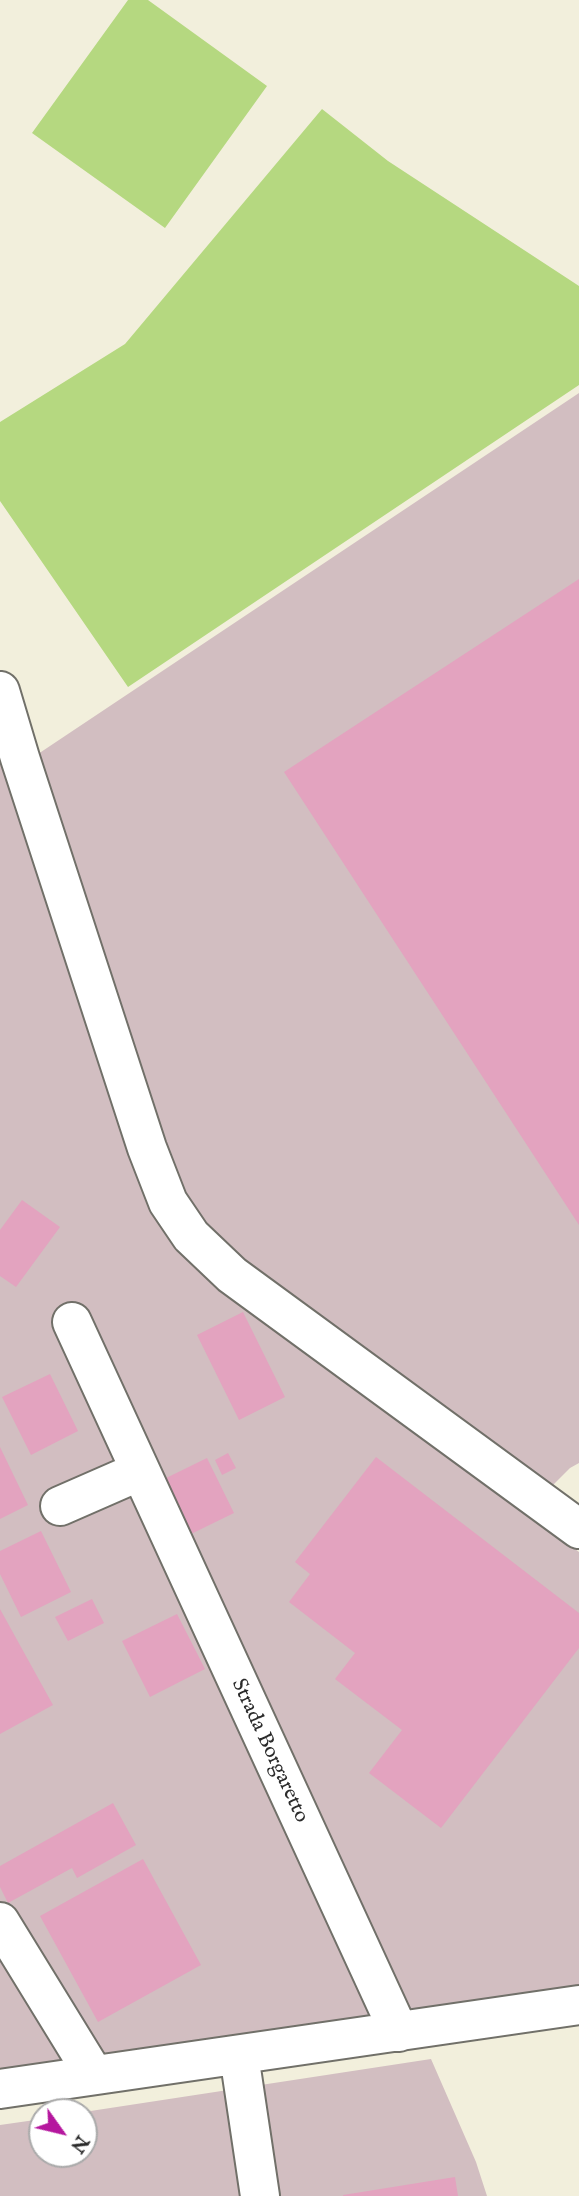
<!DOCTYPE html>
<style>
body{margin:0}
#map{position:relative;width:579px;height:2196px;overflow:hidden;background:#f2efdc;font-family:"IM FELL English",serif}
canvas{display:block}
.north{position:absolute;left:28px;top:2098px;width:70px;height:70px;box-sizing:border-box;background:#fff;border:2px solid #aaa;border-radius:50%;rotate:124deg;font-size:19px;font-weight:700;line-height:28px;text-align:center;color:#2b2b2b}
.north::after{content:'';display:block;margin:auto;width:24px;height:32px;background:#b5179e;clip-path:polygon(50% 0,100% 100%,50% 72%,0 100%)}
</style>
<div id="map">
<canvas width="579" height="2196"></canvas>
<div class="north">N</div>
</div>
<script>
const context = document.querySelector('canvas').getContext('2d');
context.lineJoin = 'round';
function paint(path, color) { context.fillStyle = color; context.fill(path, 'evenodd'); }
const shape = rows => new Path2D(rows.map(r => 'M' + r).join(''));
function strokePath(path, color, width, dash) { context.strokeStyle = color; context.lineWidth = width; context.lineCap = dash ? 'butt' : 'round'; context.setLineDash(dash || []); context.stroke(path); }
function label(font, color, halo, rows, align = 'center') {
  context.font = font + ' "IM FELL English",serif'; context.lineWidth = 5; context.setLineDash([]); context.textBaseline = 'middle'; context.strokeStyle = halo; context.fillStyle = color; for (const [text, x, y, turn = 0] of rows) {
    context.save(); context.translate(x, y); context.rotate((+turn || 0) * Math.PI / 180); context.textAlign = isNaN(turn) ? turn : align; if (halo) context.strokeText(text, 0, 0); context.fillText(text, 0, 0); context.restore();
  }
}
const industrial = shape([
 [579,393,579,1463,570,1468,546,1492,243,1266,202,1224,178,1189,35,756],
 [0,755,214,1281,579,1552,579,1989,0,2072],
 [431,2059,476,2162,487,2196,0,2196,0,2125,42,2119,42,2154,84,2154,84,2112]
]);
const green = shape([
 [128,0,148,0,267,86,165,228,32,133],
 [322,109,388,161,579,286,579,385,128,687,0,501,0,422,125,344]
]);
const building = shape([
 [579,579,579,1225,284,772],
 [22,1200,60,1227,16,1287,0,1276,0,1230],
 [243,1312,285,1397,239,1420,197,1335],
 [50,1374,78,1431,31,1455,2,1397],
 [0,1447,28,1505,0,1519],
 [228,1453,236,1468,222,1475,215,1460],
 [376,1457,579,1613,579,1648,441,1828,369,1773,402,1730,335,1679,355,1653,289,1602,310,1574,295,1562],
 [207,1458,234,1513,189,1535,162,1480],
 [41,1531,71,1592,21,1617,0,1574,0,1551],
 [92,1599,104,1623,68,1641,55,1617],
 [0,1609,53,1705,0,1734],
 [177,1614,205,1669,150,1697,122,1641],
 [113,1803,136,1845,77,1878,72,1868,8,1903,0,1887,0,1866],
 [143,1859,201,1965,98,2022,40,1916],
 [455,2177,458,2196,343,2196,343,2195]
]);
const minor = shape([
 [0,691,20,758,147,1148,168,1202,191,1236,232,1275,579,1529],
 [72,1322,399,2032],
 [60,1506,140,1471],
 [0,1922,94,2075],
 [239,2055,260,2196],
 [0,2089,579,2005]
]);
const streetNames = [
 ["Strada Borgaretto",269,1751,65]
];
paint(industrial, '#d2bec1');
paint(green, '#b5d880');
paint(building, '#e3a3bf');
strokePath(minor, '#717069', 42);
strokePath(minor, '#fff', 38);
label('21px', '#2b2b2b', '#fff', streetNames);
</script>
